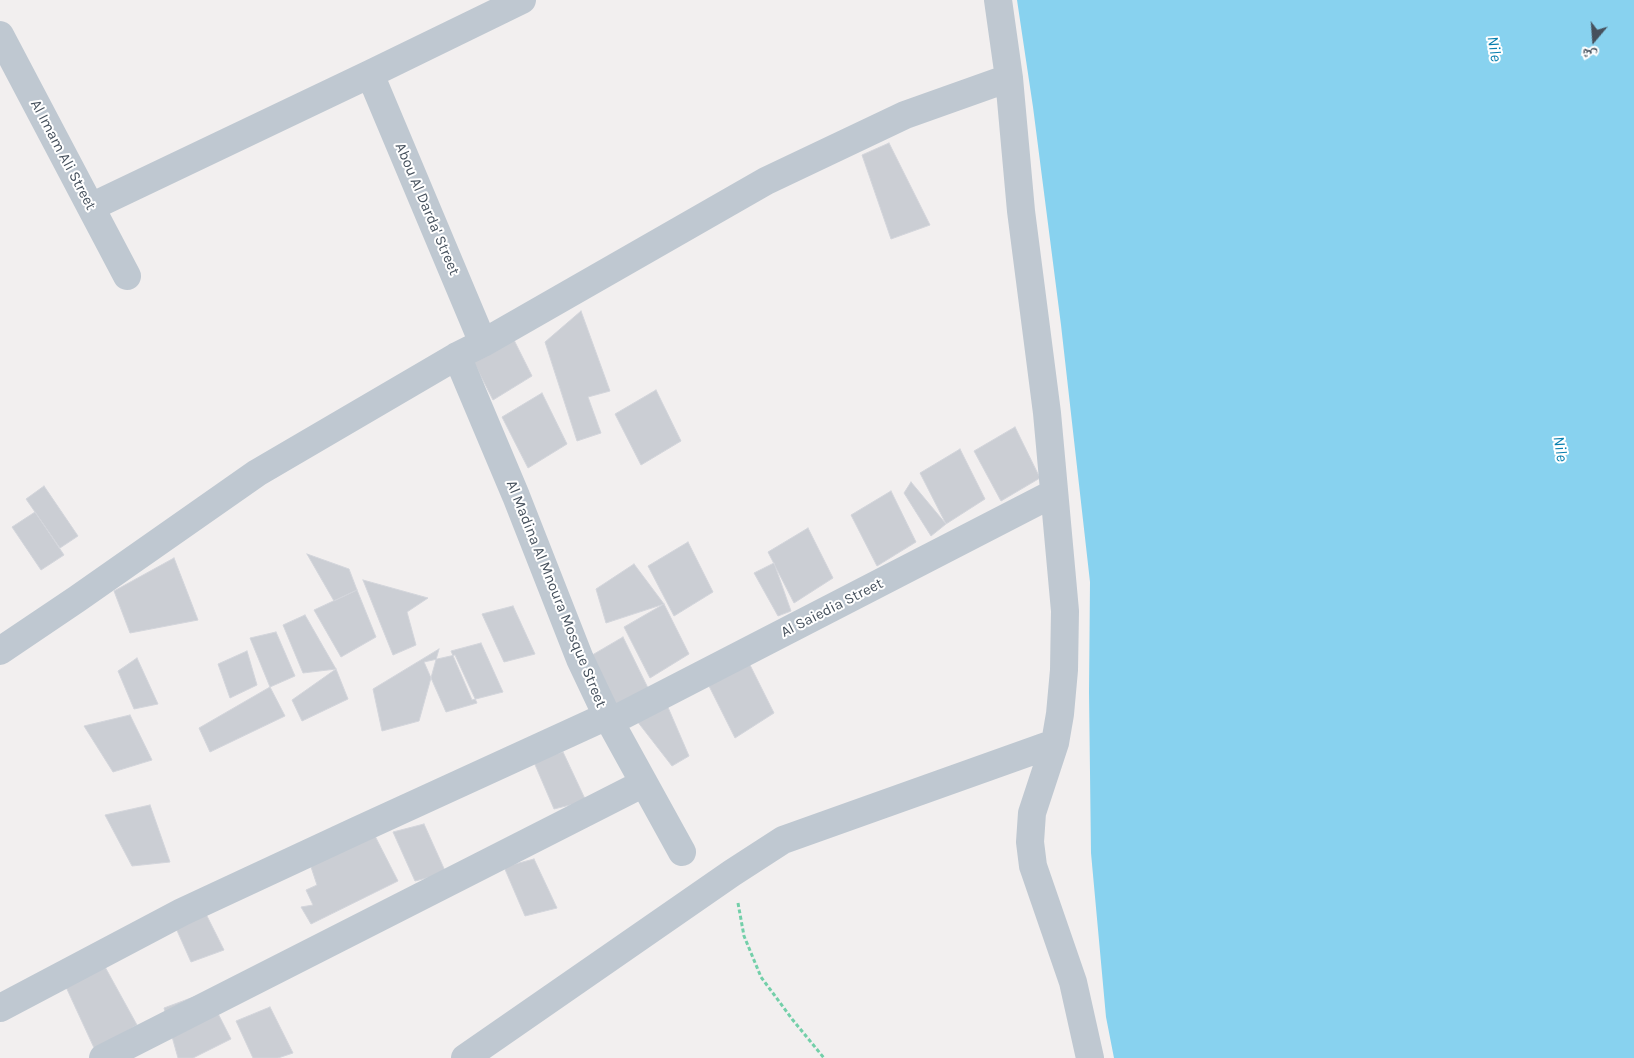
<!DOCTYPE html>
<meta charset="utf-8">
<style>
body{margin:0}
#map{position:relative;width:1634px;height:1058px;overflow:hidden;background:#f2efef;font-family:Karla,"Noto Naskh Arabic",sans-serif}
canvas{display:block}
.north{position:absolute;left:1569px;top:15px;width:50px;height:50px;-webkit-text-stroke:4px #fff;paint-order:stroke;rotate:198deg;font-size:14px;font-weight:700;line-height:20px;text-align:center;color:#46515d}
.north::after{content:'';display:block;margin:auto;width:18px;height:22px;background:#46515d;clip-path:polygon(50% 0,100% 100%,50% 72%,0 100%)}
</style>
<div id="map">
<canvas width="1634" height="1058"></canvas>
<div class="north">ش</div>
</div>
<script>
const context = document.querySelector('canvas').getContext('2d');
context.lineJoin = 'round';
function paint(path, color) { context.fillStyle = color; context.fill(path, 'evenodd'); }
const shape = rows => new Path2D(rows.map(r => 'M' + r).join(''));
function strokePath(path, color, width, dash) { context.strokeStyle = color; context.lineWidth = width; context.lineCap = dash ? 'butt' : 'round'; context.setLineDash(dash || []); context.stroke(path); }
function label(font, color, halo, rows, align = 'center') {
  context.font = font + ' Karla,sans-serif'; context.lineWidth = 4; context.setLineDash([]); context.textBaseline = 'middle'; context.strokeStyle = halo; context.fillStyle = color; for (const [text, x, y, turn = 0] of rows) {
    context.save(); context.translate(x, y); context.rotate((+turn || 0) * Math.PI / 180); context.textAlign = isNaN(turn) ? turn : align; if (halo) context.strokeText(text, 0, 0); context.fillText(text, 0, 0); context.restore();
  }
}
const water = shape([
 [1017,0,1634,0,1634,1058,1114,1058,1106,1017,1091,853,1089,692,1090,582,1061,325,1033,107]
]);
const building = shape([
 [889,143,930,225,891,239,862,155,889,143],
 [581,311,610,391,588,397,601,433,577,441,545,342,581,311],
 [507,326,532,376,493,400,467,349,507,326],
 [656,390,681,441,641,465,615,414,656,390],
 [542,393,567,444,528,468,502,417,542,393],
 [1015,427,1040,478,1001,501,974,451,1015,427],
 [960,449,985,499,946,524,920,473,960,449],
 [911,482,946,524,931,536,904,493,911,482],
 [44,486,78,536,60,548,26,499,44,486],
 [891,491,916,542,877,566,851,515,891,491],
 [35,512,64,555,41,570,12,527,35,512],
 [808,528,833,578,794,603,768,552,808,528],
 [688,542,713,592,674,616,648,566,688,542],
 [307,554,349,569,357,590,334,601,307,554],
 [174,558,198,620,130,633,114,591,174,558],
 [774,563,791,611,778,616,754,573,774,563],
 [634,564,664,604,606,623,596,589,634,564],
 [363,580,428,598,407,612,416,645,393,655,363,580],
 [357,590,376,637,341,657,314,610,357,590],
 [664,604,689,654,650,678,624,627,664,604],
 [513,606,535,654,504,662,482,614,513,606],
 [305,615,336,669,303,673,283,625,305,615],
 [276,632,295,676,270,687,250,638,276,632],
 [623,637,648,688,608,712,582,661,623,637],
 [481,643,503,692,472,700,451,651,481,643],
 [439,649,419,721,382,731,373,689,439,649],
 [247,651,257,685,230,698,218,664,247,651],
 [455,655,477,703,446,712,424,662,455,655],
 [137,658,158,704,134,709,118,671,137,658],
 [749,663,774,713,735,738,709,686,749,663],
 [336,669,348,699,302,721,292,700,336,669],
 [270,687,285,716,210,752,199,728,270,687],
 [667,705,689,756,672,766,630,712,667,705],
 [130,715,152,760,113,772,84,726,130,715],
 [563,752,586,801,554,809,533,760,563,752],
 [150,805,170,862,132,866,105,815,150,805],
 [424,824,446,873,415,881,393,832,424,824],
 [375,836,398,881,311,924,301,907,313,905,306,890,317,885,309,861,375,836],
 [534,859,557,908,525,916,504,867,534,859],
 [205,912,224,950,191,962,175,926,205,912],
 [104,965,137,1025,95,1050,66,987,104,965],
 [207,992,231,1039,193,1058,178,1058,164,1008,207,992],
 [270,1007,293,1053,278,1058,253,1058,236,1021,270,1007]
]);
const path = shape([
 [738,903,744,936,761,977,792,1019,824,1058]
]);
const street = shape([
 [998,0,1009,78,1021,211,1047,413,1065,611,1064,670,1060,714,1055,743,1032,813,1030,842,1033,866,1073,982,1090,1058],
 [0,35,127,276],
 [370,74,483,343],
 [91,207,370,74,522,0],
 [457,356,516,496,580,659,607,716,682,852],
 [0,651,77,599,257,473,457,356,483,343,766,181,905,115,1009,78],
 [610,722,1054,493],
 [0,1008,182,912,356,831,607,716],
 [103,1058,644,783],
 [465,1058,732,873,783,840,1055,743]
]);
const streetNames = [
 ["Al Imam Ali Street",63,155,62],
 ["Abou Al Darda' Street",427,209,67],
 ["Al Madina Al Mnoura Mosque Street",556,594,68],
 ["Al Saiedia Street",832,608,-27]
];
const waterNames = [
 ["Nile",1494,49,81],
 ["Nile",1560,449,81]
];
paint(water, '#88d2ef');
paint(building, '#cbced4');
strokePath(building, '#d3d5db', 1);
strokePath(path, '#73cfa9', 3, [4, 2.5]);
strokePath(street, '#bfc8d1', 28);
label('15px', '#46515d', '#fff', streetNames);
label('italic 16px', '#087fae', '#fff', waterNames);
</script>
